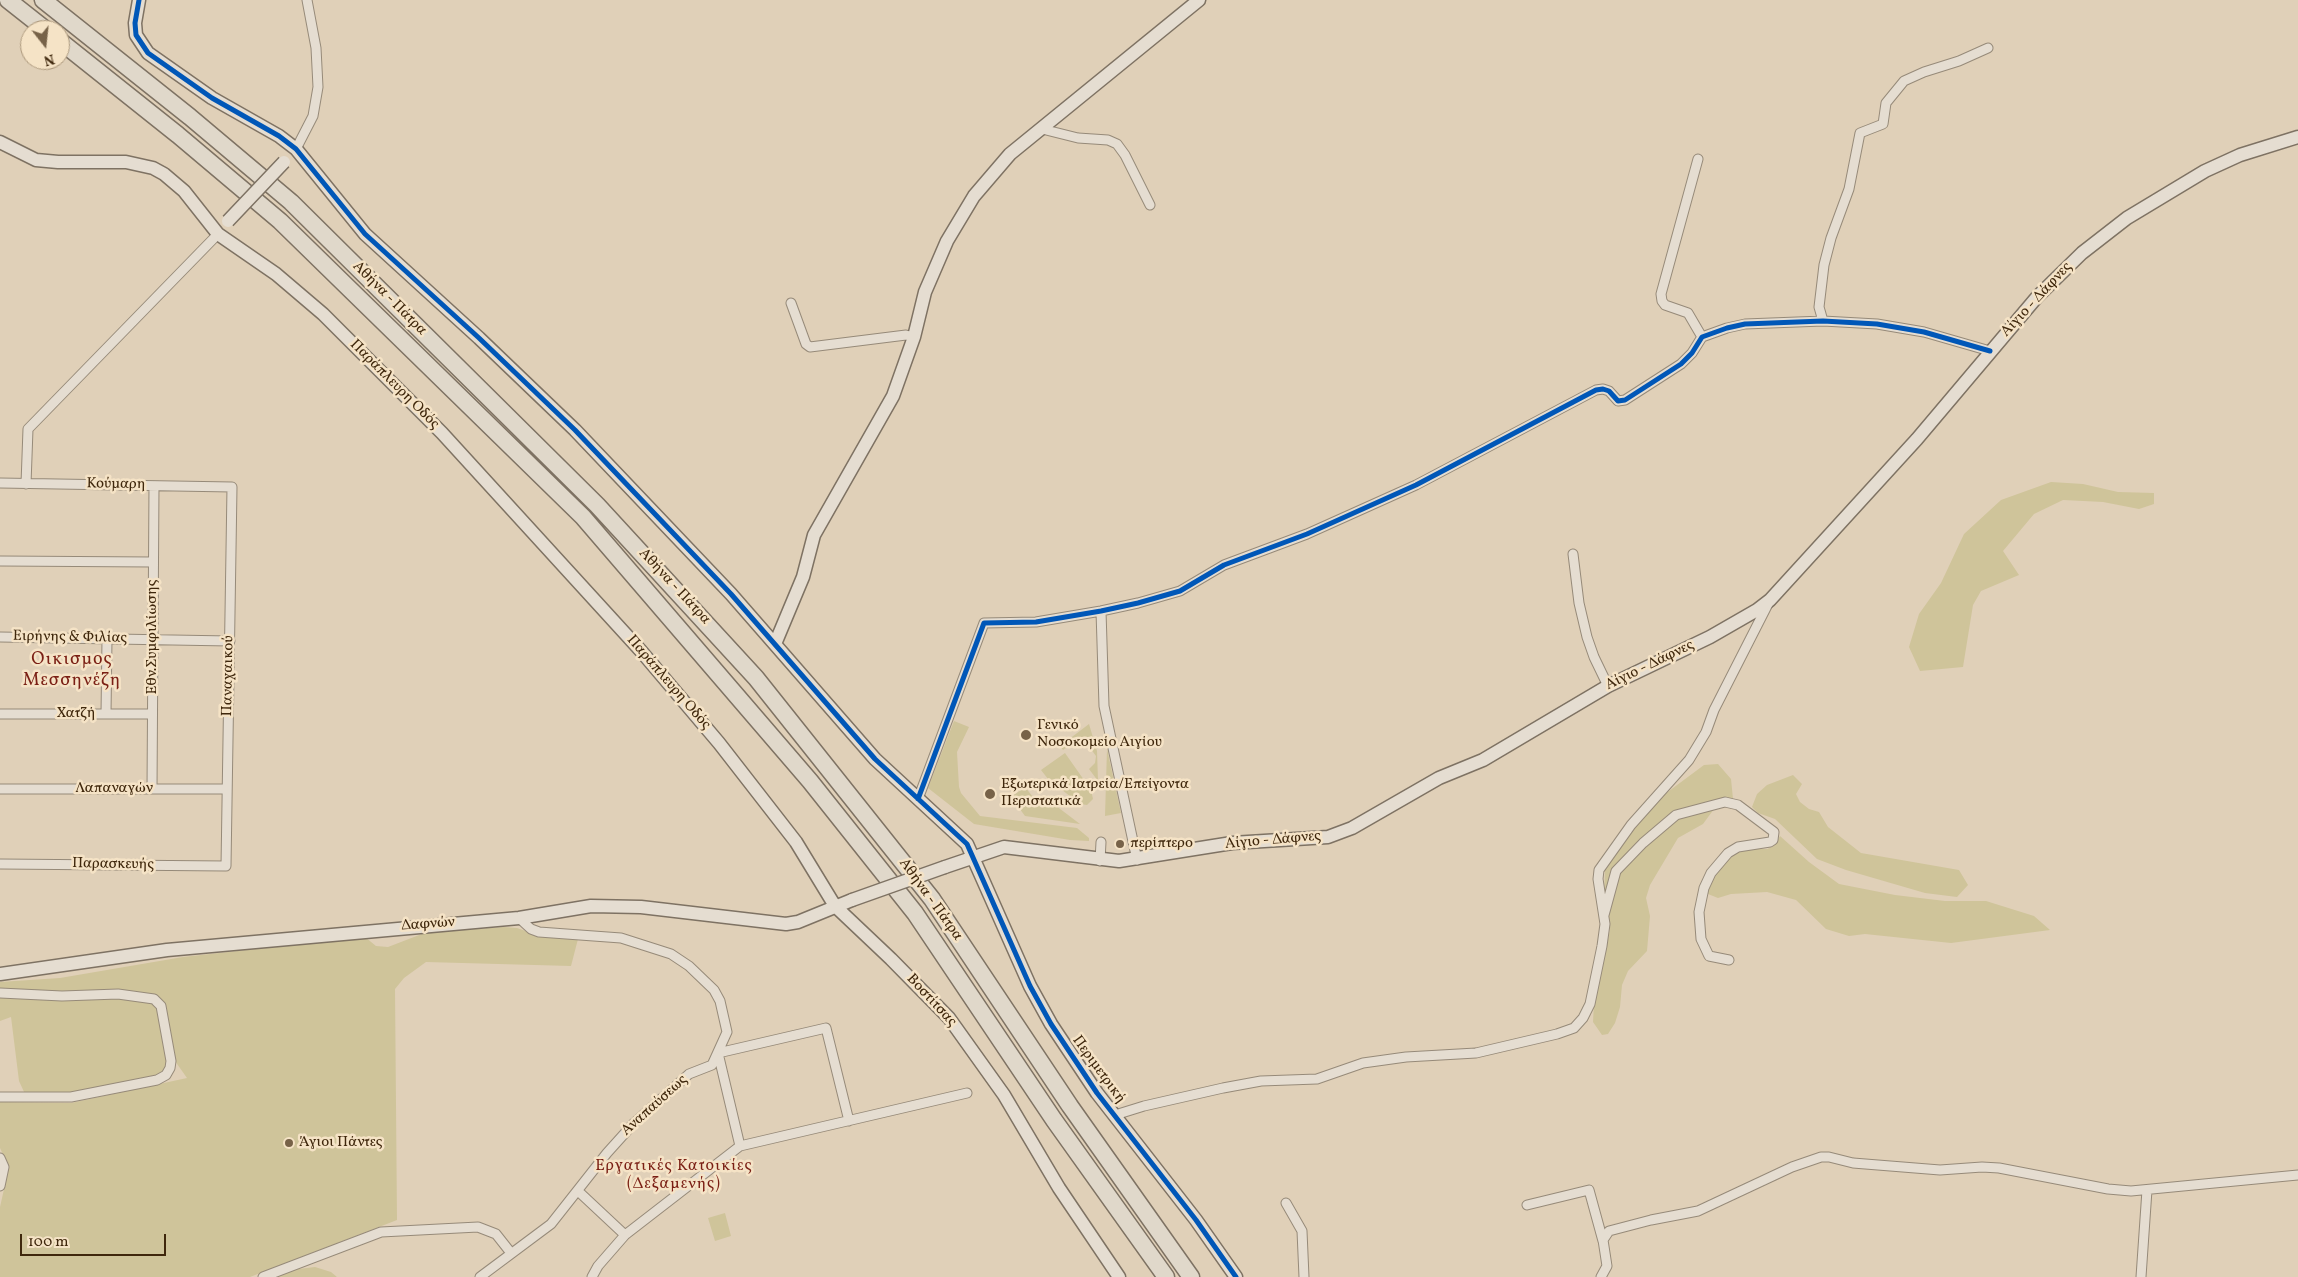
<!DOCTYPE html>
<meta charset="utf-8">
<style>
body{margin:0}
#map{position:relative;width:2298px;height:1277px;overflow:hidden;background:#e0d0b8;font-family:Vollkorn,serif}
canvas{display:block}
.north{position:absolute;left:20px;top:20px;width:50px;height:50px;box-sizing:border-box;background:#f5e3c6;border:1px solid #ac987c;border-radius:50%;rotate:164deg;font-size:14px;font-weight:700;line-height:20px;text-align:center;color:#3f270c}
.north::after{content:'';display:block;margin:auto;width:18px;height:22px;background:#776248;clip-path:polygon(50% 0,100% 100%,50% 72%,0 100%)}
.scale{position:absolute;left:20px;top:1234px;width:146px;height:22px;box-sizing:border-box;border:2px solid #3f270c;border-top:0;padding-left:6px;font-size:15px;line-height:18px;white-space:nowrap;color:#3f270c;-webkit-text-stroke:4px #f5e3c6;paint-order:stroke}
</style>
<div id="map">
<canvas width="2298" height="1277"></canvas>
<div class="north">N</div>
<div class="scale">100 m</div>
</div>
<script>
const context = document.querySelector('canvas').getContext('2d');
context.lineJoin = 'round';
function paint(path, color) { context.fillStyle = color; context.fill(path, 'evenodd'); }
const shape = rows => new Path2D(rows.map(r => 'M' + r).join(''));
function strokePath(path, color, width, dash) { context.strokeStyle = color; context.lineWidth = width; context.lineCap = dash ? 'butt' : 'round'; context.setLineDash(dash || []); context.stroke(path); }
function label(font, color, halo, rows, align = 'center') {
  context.font = font + ' Vollkorn,serif'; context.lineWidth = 5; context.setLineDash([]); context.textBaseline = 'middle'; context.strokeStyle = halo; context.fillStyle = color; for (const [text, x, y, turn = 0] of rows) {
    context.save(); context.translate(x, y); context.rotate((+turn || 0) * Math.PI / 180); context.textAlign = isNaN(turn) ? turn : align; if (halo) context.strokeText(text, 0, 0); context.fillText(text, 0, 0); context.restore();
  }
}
const green = shape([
 [2051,482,2083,484,2118,492,2154,493,2154,504,2139,509,2103,502,2063,500,2034,514,2003,551,2019,575,1981,591,1973,605,1963,667,1920,671,1909,647,1919,614,1941,583,1964,534,2001,500],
 [954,721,969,727,957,752,959,787,961,793,980,816,1077,828,1089,838,1089,841,1070,840,974,824,928,788],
 [1089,724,1097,751,1098,781,1089,769,1095,763,1096,756,1082,737,1063,750,1060,746],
 [1107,749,1121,813,1105,816],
 [1065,753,1091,790,1093,799,1087,805,1080,804,1048,779,1041,770],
 [1718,764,1731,779,1733,799,1714,809,1703,824,1678,838,1650,885,1646,898,1650,916,1647,951,1628,971,1622,985,1620,1007,1615,1023,1608,1034,1602,1035,1593,1022,1594,1003,1610,930,1604,896,1605,870,1619,846,1665,794,1704,765],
 [1793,775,1802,784,1796,794,1800,802,1809,809,1819,812,1828,827,1861,853,1959,870,1968,885,1957,897,1925,893,1846,870,1817,859,1775,819,1758,813,1752,807,1757,794,1767,785],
 [1025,787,1033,797,1047,799,1080,824,1025,816,1011,797],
 [1780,836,1809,862,1839,884,1895,895,1945,901,1986,901,2034,916,2050,930,1951,943,1865,934,1849,936,1826,929,1796,900,1767,892,1731,894,1718,898,1708,894,1707,890,1715,875,1733,854,1742,849,1767,849,1774,846],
 [504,927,517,928,540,936,578,939,571,966,426,962,404,978,395,989,397,1220,250,1277,0,1277,0,1207,9,1167,0,1148,0,1102,71,1103,187,1078,175,1061,164,1073,156,1077,72,1094,25,1094,19,1081,11,1017,0,1021,0,982,60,978,183,957,355,938,365,937,376,946,388,947,427,932],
 [725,1213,731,1236,715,1241,708,1218],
 [315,1267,331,1272,337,1277,273,1277,290,1270]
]);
const street = shape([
 [1042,129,1078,138,1108,140,1117,144,1125,155,1150,205],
 [296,149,313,116,318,87,316,48,307,0],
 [1698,159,1661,294,1662,301,1665,305,1688,313,1702,337],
 [791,303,806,344,810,347,906,335,914,337],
 [1823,321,1819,307,1824,265,1831,238,1849,189,1860,133,1883,124,1886,103,1904,81,1924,72,1959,61,1988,48],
 [0,483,232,487,226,866,0,864],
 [26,484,28,429,218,234],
 [1573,554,1579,603,1587,637,1594,657,1608,686],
 [0,561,153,562],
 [1101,611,1104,706,1137,860],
 [0,637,230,641],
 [0,714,152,714],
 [106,714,107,639],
 [0,789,227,789],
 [152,789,154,486],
 [918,799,984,623,1036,622,1101,611,1138,603,1180,591,1224,565,1307,534,1416,485,1596,390,1603,389,1609,391,1618,401,1625,400,1681,364,1692,353,1702,337,1727,328,1745,324,1823,321,1877,324,1924,332,1990,351],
 [1100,861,1101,842],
 [1604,915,1616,871,1643,843,1676,815,1725,802,1738,805,1774,832,1773,840,1770,842,1738,847,1728,853,1711,873,1704,888,1699,912,1701,939,1709,956,1729,960],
 [0,993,62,996,118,994,154,999,161,1006,171,1061,170,1068,166,1075,157,1080,71,1097,0,1097],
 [718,1053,740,1146,967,1093],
 [718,1053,826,1028,849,1121],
 [1115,1115,1144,1106,1223,1088,1261,1081,1317,1079,1363,1063,1406,1057,1476,1053,1557,1034,1574,1028,1583,1018,1590,1004,1602,946,1605,924,1598,879,1599,870,1631,825,1689,760,1706,732,1714,710,1768,604],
 [0,1158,4,1167,0,1186],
 [578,1191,625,1235],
 [1286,1203,1302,1231,1304,1277],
 [1527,1205,1589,1190,1603,1241],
 [263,1277,381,1232,478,1227,496,1234,511,1253],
 [480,1277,551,1224,607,1153,634,1123,689,1074,712,1065,727,1032,720,1001,714,990,689,966,671,954,621,938,539,932,531,929,519,918],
 [592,1277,598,1266,625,1235,740,1146],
 [1601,1277,1607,1266,1603,1240,1609,1231,1651,1220,1698,1211,1792,1167,1821,1157,1829,1157,1853,1163,1940,1170,1982,1167,1999,1168,2108,1189,2131,1191,2298,1175],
 [2141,1277,2147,1190]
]);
const secondary = shape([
 [139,0,135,23,136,35,148,53,212,98,279,136,296,149,365,234,479,338,575,430,731,594,875,759,967,844,1030,986,1051,1024,1097,1093,1196,1220,1236,1277],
 [0,142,36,160,58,162,126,162,153,168,164,174,184,191,218,234,276,274,323,314,442,433,641,651,719,743,796,842,835,906,891,959,949,1018,1004,1095,1059,1188,1119,1277],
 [775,644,803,577,814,535,893,396,914,337,925,292,947,241,974,196,1010,154,1199,0],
 [945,867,1004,847,1119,861,1232,843,1328,837,1352,828,1439,778,1483,760,1608,686,1710,637,1757,610,1770,600,1917,439,2037,297,2082,253,2127,218,2205,171,2240,155,2298,137],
 [0,974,167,950,519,918,591,906,641,907,786,924,798,922,852,900]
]);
const highway = shape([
 [8,0,46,30],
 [43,0,190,117,291,202,597,505,756,678,932,899,1070,1106,1191,1277],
 [60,41,178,135,280,221,583,517,810,781,915,913,1054,1120,1166,1277]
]);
const secondaryBridge = shape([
 [228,221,284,162],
 [852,900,945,867]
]);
const cycleway = shape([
 [139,0,135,23,136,35,148,53,212,98,279,136,296,149,365,234,479,338,575,430,731,594,875,759,967,844,1030,986,1051,1024,1097,1093,1196,1220,1236,1277],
 [918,799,984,623,1036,622,1101,611,1138,603,1180,591,1224,565,1307,534,1416,485,1596,390,1603,389,1609,391,1618,401,1625,400,1681,364,1692,353,1702,337,1727,328,1745,324,1823,321,1877,324,1924,332,1990,351]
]);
const markers = [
 [1026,735,6,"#776248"],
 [990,794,6,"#776248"],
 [1120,844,5,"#776248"],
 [289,1143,5,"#776248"]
];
const streetNames = [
 ["Αθήνα - Πάτρα",389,299,45],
 ["Αίγιο - Δάφνες",2037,300,-47],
 ["Παράπλευρη Οδός",394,385,45],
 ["Κούμαρη",116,485,1],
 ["Αθήνα - Πάτρα",674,587,47],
 ["Εθν.Συμφιλίωσης",153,637,-90],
 ["Ειρήνης & Φιλίας",70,638,1],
 ["Αίγιο - Δάφνες",1650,666,-26],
 ["Παναχαικού",229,676,-89],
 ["Παράπλευρη Οδός",668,683,49],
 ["Χατζή",76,714],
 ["Λαπαναγών",114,789],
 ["Αίγιο - Δάφνες",1273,841,-5],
 ["Παρασκευής",113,865,1],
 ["Αθήνα - Πάτρα",930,900,54],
 ["Δαφνών",428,925,-4],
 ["Βοστίτσας",931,1001,47],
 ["Περιμετρική",1098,1070,54],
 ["Αναπαύσεως",655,1106,-42]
];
const poiNames = [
 ["Γενικό",1037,726],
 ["Νοσοκομείο Αιγίου",1037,743],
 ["Εξωτερικά Ιατρεία/Επείγοντα",1001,785],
 ["Περιστατικά",1001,802],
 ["περίπτερο",1130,844],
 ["Άγιοι Πάντες",299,1143]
];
const neighbourhoodNames = [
 ["Εργατικές Κατοικίες",674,1167],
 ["(Δεξαμενής)",674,1185]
];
const quarterNames = [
 ["Οικισμος",72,661],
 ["Μεσσηνέζη",72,682]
];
paint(green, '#cfc49a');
strokePath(street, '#968a79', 11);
strokePath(secondary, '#7e7263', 15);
strokePath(highway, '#7e7263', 19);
strokePath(street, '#e5ddd1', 9);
strokePath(secondary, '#e5ddd1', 12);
strokePath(highway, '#e0d8ca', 16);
strokePath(secondaryBridge, '#7e7263', 15, []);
strokePath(secondaryBridge, '#e5ddd1', 12);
strokePath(cycleway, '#0057b8', 5);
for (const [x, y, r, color] of markers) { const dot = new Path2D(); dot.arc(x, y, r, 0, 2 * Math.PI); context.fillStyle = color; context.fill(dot); strokePath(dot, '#f5e3c6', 2); }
label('15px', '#3f270c', '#f5e3c6', streetNames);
label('15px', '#3f270c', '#f5e3c6', poiNames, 'left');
context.letterSpacing = '1px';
label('16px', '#7a1f14', '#f5e3c6', neighbourhoodNames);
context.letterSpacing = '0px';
context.letterSpacing = '1px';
label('18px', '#7a1f14', '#f5e3c6', quarterNames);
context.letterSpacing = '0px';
</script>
